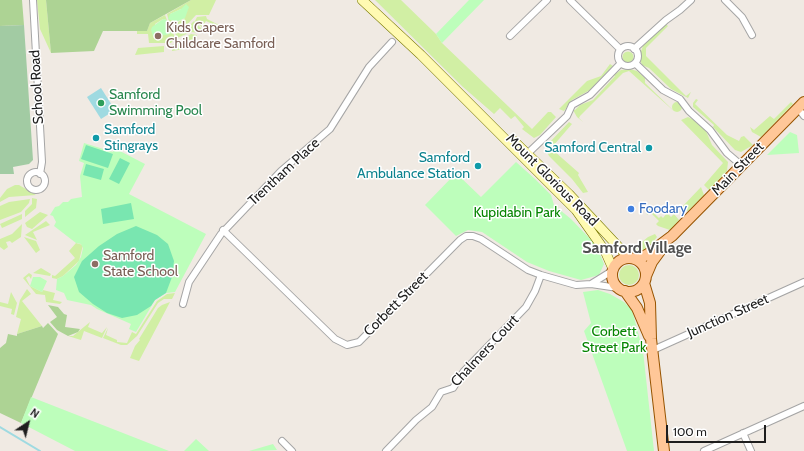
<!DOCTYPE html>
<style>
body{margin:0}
#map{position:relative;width:804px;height:451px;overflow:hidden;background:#f0eae3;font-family:Cabin,sans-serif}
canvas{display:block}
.north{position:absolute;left:8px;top:403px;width:40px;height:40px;-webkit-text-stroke:3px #fff;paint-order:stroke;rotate:35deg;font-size:11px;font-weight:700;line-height:16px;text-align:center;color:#1e1e1e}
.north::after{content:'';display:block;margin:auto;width:14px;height:18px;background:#1e1e1e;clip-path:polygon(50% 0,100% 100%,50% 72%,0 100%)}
.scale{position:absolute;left:666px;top:425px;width:100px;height:18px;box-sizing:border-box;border:2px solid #1e1e1e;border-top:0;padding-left:5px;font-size:12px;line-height:14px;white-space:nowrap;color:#1e1e1e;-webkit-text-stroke:3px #fff;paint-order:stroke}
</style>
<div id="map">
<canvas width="804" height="451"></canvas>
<div class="north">N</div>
<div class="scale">100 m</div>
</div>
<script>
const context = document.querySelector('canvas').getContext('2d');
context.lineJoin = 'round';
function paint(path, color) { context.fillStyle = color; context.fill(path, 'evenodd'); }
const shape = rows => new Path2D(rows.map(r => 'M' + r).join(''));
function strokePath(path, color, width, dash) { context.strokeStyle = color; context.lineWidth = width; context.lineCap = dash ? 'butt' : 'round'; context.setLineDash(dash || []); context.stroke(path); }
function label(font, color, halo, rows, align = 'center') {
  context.font = font + ' Cabin,sans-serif'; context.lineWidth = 3; context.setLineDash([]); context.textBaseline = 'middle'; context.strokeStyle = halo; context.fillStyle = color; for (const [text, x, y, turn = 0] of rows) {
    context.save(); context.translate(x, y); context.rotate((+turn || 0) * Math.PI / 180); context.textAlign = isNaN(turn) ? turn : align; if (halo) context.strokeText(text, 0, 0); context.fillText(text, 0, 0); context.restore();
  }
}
const grass = shape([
 [37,0,46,0,51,53,40,29],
 [191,0,216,0,209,15,196,15,183,29,169,22,167,14],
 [181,9,185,18,178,22,170,14],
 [375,0,401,0,436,34,442,43,532,129,548,112,551,112,556,117,540,135,534,138,522,129,524,127,515,116,511,119,500,108,494,114,463,87],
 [165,15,167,20,163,19,155,24,156,36,169,34,172,30,175,38,171,43,149,43,148,34,137,34,137,31,147,31,150,23],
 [206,16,207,19,219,25,219,27,206,21,202,27,195,21,197,17],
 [194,21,202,29,201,33,191,32,177,38,174,30,186,29],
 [665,23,668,26,646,48,646,56,686,96,691,92,688,98,671,89,649,68,642,65,641,62,640,54,643,46],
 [191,34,197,35,190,48,172,51,172,45,176,43,182,41,185,46,187,44,190,45,191,41,183,39],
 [164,46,164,52,135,55,138,48],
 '622.5 57a5.5 5.5 0 1 1 11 0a5.5 5.5 0 1 1-11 0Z',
 [610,64,613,66,611,68,590,90,572,100,564,111,559,109,587,81,601,76],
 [630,69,637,71,645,78,645,83,676,113,629,71,623,73,580,116,579,118,583,122,577,117,573,110,575,110,580,105,593,100,615,76,614,75,621,70],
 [696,99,698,100,695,104,727,135,739,141,741,137,744,136,753,145,741,152,735,150,713,127,714,125,693,107,693,103],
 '672 107a5 5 0 1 1 10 0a5 5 0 1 1-10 0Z',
 [791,102,793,104,761,137,752,132,750,127,754,130,770,116,774,119],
 [688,117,696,121,706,131,712,145,728,162,727,171,709,190,704,185,723,163,681,120],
 [569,122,572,124,553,146,554,151,579,173,578,175,588,192,583,193,572,179,549,156,547,152,549,143],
 [15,185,19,185,36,195,9,197,0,202,0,198,7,189],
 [701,187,704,195,688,211,684,211,681,208],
 [32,198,37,199,36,208,25,217,25,211,32,204],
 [30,199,29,203,21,212,0,220,0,206,9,202],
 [644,204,659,218,661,216,663,218,667,213,671,217,674,214,679,220,670,230,658,226,656,224,659,221,650,212,647,215,645,209,640,208],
 [40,212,48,215,32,229,27,227,25,223],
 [22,214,22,219,2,228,0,224],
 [46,221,50,225,33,232,37,240,25,235],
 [22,224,21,237,12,243,10,241,6,242,8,247,4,250,0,247,0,239,12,234],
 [655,234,657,237,647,249,637,253,629,250,629,244,637,246,648,237],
 [24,237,36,241,40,250,36,253],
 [76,243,83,245,79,261,63,276,57,279,52,278,52,275,55,276,75,258,69,251],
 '619 275a10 10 0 1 1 20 0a10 10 0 1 1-20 0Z',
 [41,268,51,274,50,276,33,273],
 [29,273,32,275,31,279,29,276,26,278,30,286,42,292,43,290,55,293,53,300,62,302,60,304,46,302,45,295,36,294,23,278],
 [27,289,31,294,22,301,42,326,17,334,21,319,16,317,20,300],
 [11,292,17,303,14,315,11,314,12,309,0,306,0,302,8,304],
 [175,293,172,299,164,299,158,303,137,336,127,345,121,345,103,338,108,328,106,335,117,340,117,342,127,343,132,332,136,334,157,301,167,294],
 [170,302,139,361,130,358,135,346,140,340,139,339,158,308,162,305],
 [90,322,88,327,102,333,107,327,102,338,84,331,81,340,68,336,73,336]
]);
const forest = shape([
 [0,0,22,0,24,25,0,26],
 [46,0,191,0,150,23,147,31,103,31,94,51,51,53],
 [48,305,58,307,64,314,67,315,65,327,80,329,78,332,68,336,57,330,50,322,57,317],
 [48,323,58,334,21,423,0,413,0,348,6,343,8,334,17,336,17,334,42,326,43,328]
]);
const cemetery = shape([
 [24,25,33,160,29,164,13,167,14,174,0,174,0,26]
]);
const park = shape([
 [469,0,484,0,442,43,436,34],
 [186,4,189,7,185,18,176,22,168,19,170,14,181,9],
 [163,19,167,20,172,33,166,35,153,36,151,30,152,27],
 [790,132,797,135,799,153,767,155],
 [84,143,113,152,114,148,145,164,129,194,206,234,175,292,166,293,155,300,136,332,129,329,131,324,97,309,91,305,67,300,64,293,56,290,57,279,63,276,76,265,81,257,83,248,81,244,76,243,54,226,56,222,53,216,50,215,55,207,59,206,63,202,68,202,71,199,82,197,80,176,84,163,79,161],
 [516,162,535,179,551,195,554,205,571,219,596,245,604,264,599,275,581,280,549,271,527,262,482,232,468,230,456,236,425,205,456,173,481,197],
 [33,277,40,277,47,281,42,292,30,286],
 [598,290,610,294,624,302,632,310,643,351,654,451,627,451,584,331,591,323,583,292],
 [31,397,169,451,75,451,21,423],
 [196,439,209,451,184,451],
 [273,444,277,450,249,451]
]);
const pitch = shape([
 [86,145,113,154,108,168,81,159],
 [120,158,130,163,119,184,109,179],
 [86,164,104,169,101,180,83,175],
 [131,203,134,219,103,224,101,209],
 [136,226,157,235,168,244,174,261,172,277,166,293,155,300,151,306,137,315,122,318,107,313,93,304,79,292,74,277,82,261,99,246,117,234]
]);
const water = shape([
 [101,88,115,110,101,119,87,97]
]);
const stream = shape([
 [0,427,40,451]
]);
const street = shape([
 [33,0,42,162,40,174],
 [570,0,620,49],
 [725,0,742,17,752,35],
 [510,36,547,0],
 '618 56a10 10 0 1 1 20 0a10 10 0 1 1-20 0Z',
 [634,49,666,20,680,10,691,0],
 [635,63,663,90,680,99,689,111,710,130,727,153,741,165],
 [798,108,804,116],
 [525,156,567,116,572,105,590,95,620,64],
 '27 181a9 9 0 1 1 18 0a9 9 0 1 1-18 0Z',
 [223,230,335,339,347,345,359,342,460,240,466,236,473,236,481,239,528,270,541,275,576,285,591,284,618,288],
 [591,284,612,271],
 [183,304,189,282,221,234,281,171,330,129,369,67,392,42],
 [653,350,804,282],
 [743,433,751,451],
 [282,441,292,451],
 [386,451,416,420,432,407,441,392,453,388,464,371,526,307,535,291,541,275],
 [704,451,804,406]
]);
const secondary = shape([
 [362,0,421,55,576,210,605,251,613,269],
 [514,141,569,194,629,258]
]);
const primary = shape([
 '612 275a17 17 0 1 1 34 0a17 17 0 1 1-34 0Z',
 [637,260,648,254,672,236,804,102],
 [646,276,652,262,663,247],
 [644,283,650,303,651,339,664,451],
 [625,291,637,308,649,336]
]);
const markers = [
 [158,36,4,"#8d6e63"],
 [101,103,4,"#2e9e5b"],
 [96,138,4,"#0f9aa8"],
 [649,148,4,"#0f9aa8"],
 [478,166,4,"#0f9aa8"],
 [631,209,4,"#3f7fe0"],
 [95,264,4,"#8d6e63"]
];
const educationNames = [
 ["Kids Capers",166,28],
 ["Childcare Samford",166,44],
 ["Samford",103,256],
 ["State School",103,272]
];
const streetNames = [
 ["School Road",37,87,-93],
 ["Main Street",738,169,-46],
 ["Trentham Place",284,172,-43],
 ["Mount Glorious Road",552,180,45],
 ["Corbett Street",396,304,-45],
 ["Junction Street",728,316,-24],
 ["Chalmers Court",485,351,-47]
];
const leisureNames = [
 ["Samford",109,95],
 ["Swimming Pool",109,111]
];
const cultureNames = [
 ["Samford",104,130,"left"],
 ["Stingrays",104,146,"left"],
 ["Samford Central",641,148],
 ["Samford",470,158],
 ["Ambulance Station",470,174]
];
const shopNames = [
 ["Foodary",639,209]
];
const parkNames = [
 ["Kupidabin Park",517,213],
 ["Corbett",614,332],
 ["Street Park",614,348]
];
const quarterNames = [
 ["Samford Village",637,248]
];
paint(grass, '#d1efa4');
paint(forest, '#add394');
paint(cemetery, '#a2cba3');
paint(park, '#bdfebb');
paint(pitch, '#79e6b0');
paint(water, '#9fdae1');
strokePath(stream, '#9fdae1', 2);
strokePath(street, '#a5a5a5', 8);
strokePath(secondary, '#797900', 10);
strokePath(primary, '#975400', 12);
strokePath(street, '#fff', 6);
strokePath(secondary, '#fffab2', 9);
strokePath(primary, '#ffc798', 10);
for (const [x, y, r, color] of markers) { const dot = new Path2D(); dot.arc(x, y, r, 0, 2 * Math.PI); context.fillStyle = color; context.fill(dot); strokePath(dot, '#fff', 1.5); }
label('14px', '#785e54', '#fff', educationNames, 'left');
label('14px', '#1e1e1e', '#fff', streetNames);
label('14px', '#27864d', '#fff', leisureNames, 'left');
label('14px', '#0d838f', '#fff', cultureNames, 'right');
label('14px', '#366cbe', '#fff', shopNames, 'left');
label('14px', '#068502', '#fff', parkNames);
label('bold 16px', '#515151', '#fff', quarterNames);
</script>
